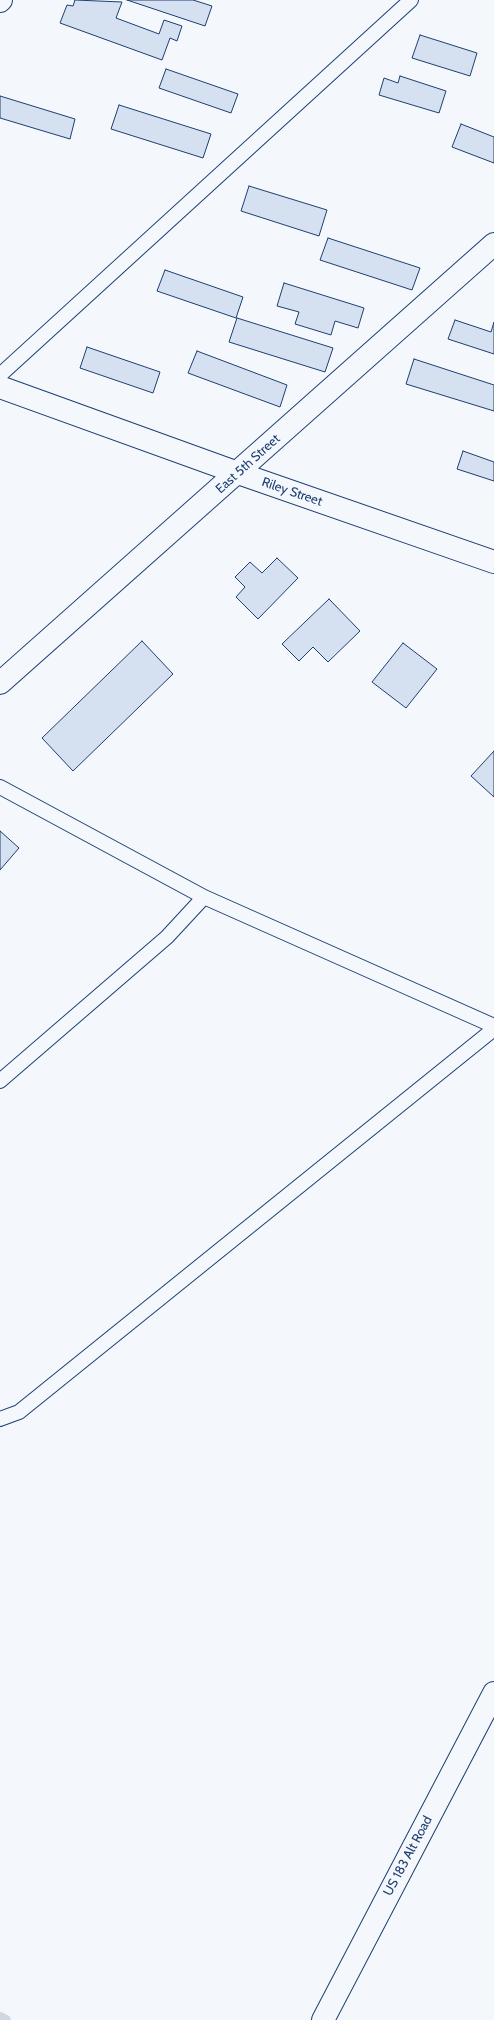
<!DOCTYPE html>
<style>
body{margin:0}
canvas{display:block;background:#f4f7fb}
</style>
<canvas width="494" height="2020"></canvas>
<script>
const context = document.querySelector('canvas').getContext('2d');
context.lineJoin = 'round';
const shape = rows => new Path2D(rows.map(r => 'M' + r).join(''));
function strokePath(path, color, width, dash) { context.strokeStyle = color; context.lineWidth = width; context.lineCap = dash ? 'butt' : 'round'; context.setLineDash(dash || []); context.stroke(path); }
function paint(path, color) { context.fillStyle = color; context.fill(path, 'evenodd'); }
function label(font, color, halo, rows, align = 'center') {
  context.font = font + ' Cabin,sans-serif'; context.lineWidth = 3; context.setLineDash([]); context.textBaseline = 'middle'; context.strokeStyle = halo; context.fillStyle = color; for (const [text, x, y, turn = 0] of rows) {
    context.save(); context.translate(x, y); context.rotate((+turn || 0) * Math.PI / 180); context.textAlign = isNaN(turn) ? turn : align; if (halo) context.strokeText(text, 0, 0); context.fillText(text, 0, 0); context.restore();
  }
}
const stream = shape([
 [0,2017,6,2020]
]);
const building = shape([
 [75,0,122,2,116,18,159,34,164,20,182,26,177,41,170,38,162,60,60,23,67,5,73,6,75,0],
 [127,0,193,0,212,6,205,26,127,0],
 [420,35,477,53,470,76,412,58,420,35],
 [166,69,238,94,231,113,159,88,166,69],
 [400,76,446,91,439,113,379,95,384,78,398,83,400,76],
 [0,96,75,119,70,139,0,118,0,96],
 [119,105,211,134,203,158,111,129,119,105],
 [461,124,494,137,494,163,452,147,461,124],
 [249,186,327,210,319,236,241,211,249,186],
 [328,238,420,268,412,290,320,260,328,238],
 [165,270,243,297,236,318,157,291,165,270],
 [284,283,364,308,358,328,335,321,331,335,295,324,299,312,277,306,284,283],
 [237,318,333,348,325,372,229,342,237,318],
 [455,320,491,332,494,322,494,354,448,339,455,320],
 [87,347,160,372,153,393,80,368,87,347],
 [197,351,287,385,280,407,188,373,197,351],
 [414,359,494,385,494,411,406,384,414,359],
 [463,451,494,462,494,481,457,469,463,451],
 [277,558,298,578,258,619,236,597,245,587,235,577,250,562,262,573,277,558],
 [329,599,360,631,328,662,313,647,299,661,282,644,329,599],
 [142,641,173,674,73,771,42,738,142,641],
 [403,643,437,669,406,708,372,682,403,643],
 [494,751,494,797,471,776,494,751],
 [0,831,19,848,0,870,0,831]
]);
const service = shape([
 [0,375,411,0],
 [0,787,204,897,494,1026],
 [0,1081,167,937,204,897],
 [0,1419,19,1412,494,1029]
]);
const minor = shape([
 [0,1,1,0],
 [0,387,238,473,494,562],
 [0,683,494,244]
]);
const trunk = shape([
 [323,2020,494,1693]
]);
const streetNames = [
 ["East 5th Street",248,464,-42],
 ["Riley Street",292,492,19],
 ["US 183 Alt Road",408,1856,-62]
];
strokePath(stream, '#cfd7e4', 10);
paint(building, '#d5e0f0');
strokePath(building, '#1d3f73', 1);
strokePath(service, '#1d3f73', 16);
strokePath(minor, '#1d3f73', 24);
strokePath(trunk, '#1d3f73', 24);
strokePath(service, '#f4f7fb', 14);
strokePath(minor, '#f4f7fb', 22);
strokePath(trunk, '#f4f7fb', 22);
label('13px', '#1d3f73', '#f4f7fb', streetNames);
</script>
